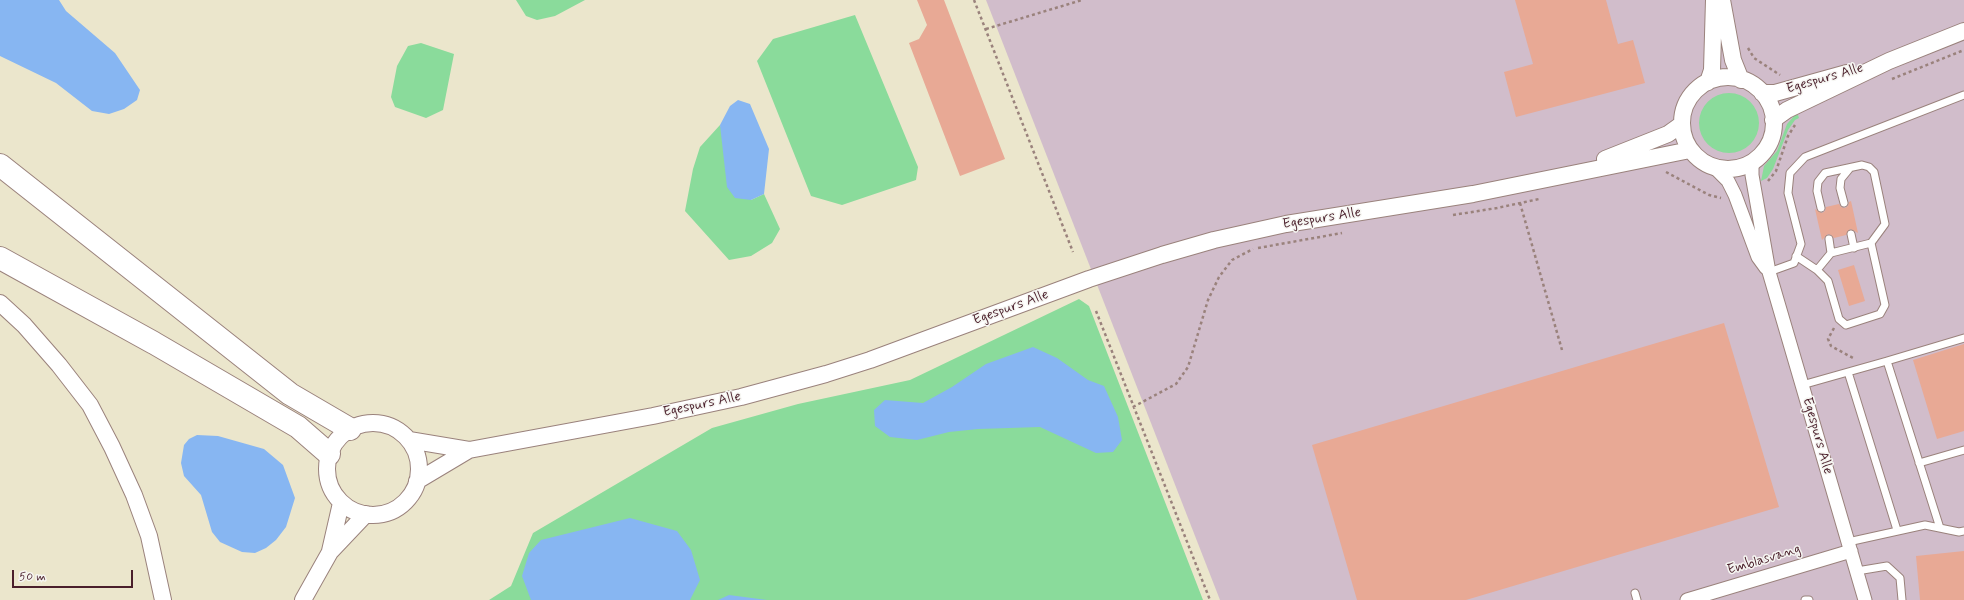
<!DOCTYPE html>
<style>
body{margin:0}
#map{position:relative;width:1964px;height:600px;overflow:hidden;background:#ebe6cc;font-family:Mynerve,sans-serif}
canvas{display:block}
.scale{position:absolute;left:12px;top:570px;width:121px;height:18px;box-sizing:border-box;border:2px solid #4a1f2b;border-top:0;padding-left:5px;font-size:12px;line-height:14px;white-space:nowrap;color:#4a1f2b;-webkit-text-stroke:3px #f6f6f2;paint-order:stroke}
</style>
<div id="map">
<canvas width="1964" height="600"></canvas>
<div class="scale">50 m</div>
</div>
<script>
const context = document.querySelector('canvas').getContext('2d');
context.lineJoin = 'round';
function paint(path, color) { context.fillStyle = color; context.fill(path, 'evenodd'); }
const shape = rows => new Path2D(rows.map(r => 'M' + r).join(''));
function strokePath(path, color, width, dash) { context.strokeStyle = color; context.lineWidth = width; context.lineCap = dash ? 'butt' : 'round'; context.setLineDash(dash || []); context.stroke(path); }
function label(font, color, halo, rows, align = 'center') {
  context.font = font + ' Mynerve,sans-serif'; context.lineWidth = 3; context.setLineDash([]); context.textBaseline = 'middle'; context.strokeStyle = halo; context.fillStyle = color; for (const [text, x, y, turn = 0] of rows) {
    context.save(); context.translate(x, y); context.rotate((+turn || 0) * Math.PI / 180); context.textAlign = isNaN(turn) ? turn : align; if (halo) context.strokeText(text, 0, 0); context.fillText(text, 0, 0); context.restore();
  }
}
const industrial = shape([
 [986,0,1964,0,1964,600,1220,600]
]);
const green = shape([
 [516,0,585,0,555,16,537,20,526,16],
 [855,15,918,167,916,180,842,205,811,196,757,61,773,39],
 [421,43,454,54,443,110,426,118,395,107,391,97,397,66,408,46],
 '1699 123a30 30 0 1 1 60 0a30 30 0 1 1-60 0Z',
 [1795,115,1798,115,1799,118,1795,120,1788,130,1773,169,1767,178,1761,181,1764,166,1777,151,1787,124],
 [720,125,751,200,764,194,780,229,772,243,751,256,729,260,685,211,693,169,700,147],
 [1079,299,1089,306,1203,600,489,600,511,586,533,533,712,428,798,404,910,380]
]);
const water = shape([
 [0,0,59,0,66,11,115,53,140,90,137,100,124,109,109,114,92,111,56,83,0,56],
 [738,100,750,104,769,149,764,194,751,200,735,198,727,187,720,125,730,106],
 [1033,347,1057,358,1088,380,1104,386,1118,417,1122,440,1113,452,1096,453,1040,427,978,429,949,432,917,440,890,437,875,426,874,410,885,400,923,403,952,387,986,364],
 [197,435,218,436,264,449,283,465,295,498,286,527,276,540,266,548,255,553,242,552,220,542,212,532,201,495,184,476,181,463,184,445,189,439],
 [630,518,677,531,691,550,700,580,690,600,531,600,522,576,529,553,541,540],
 [729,595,767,600,718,600]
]);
const building = shape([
 [917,0,944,0,1005,159,960,176,909,43,919,39,927,25],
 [1515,0,1606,0,1618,44,1633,40,1645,83,1516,117,1504,72,1533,64],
 [1851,201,1858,233,1850,229,1846,235,1834,238,1831,235,1828,234,1822,240,1815,209,1822,213,1825,211,1826,207,1839,204,1841,207,1845,208,1848,206,1849,202],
 [1854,265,1865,301,1849,306,1838,270],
 [1724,323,1779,507,1466,600,1357,600,1312,445],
 [1964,344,1964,431,1937,439,1913,360],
 [1964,551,1964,600,1920,600,1916,556]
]);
const path = shape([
 [974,0,1073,252],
 [986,29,1082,0],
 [1748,48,1754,58,1780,75],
 [1892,79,1964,50],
 [1666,172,1709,195,1721,198],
 [1768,181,1776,171,1788,136,1795,125],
 [1520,203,1562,350],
 [1453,215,1497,208,1539,199],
 [1258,248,1342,233],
 [1096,311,1210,600],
 [1834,328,1828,339,1831,346,1853,358],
 [1133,407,1176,384,1188,367,1208,300,1219,277,1232,260,1253,249]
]);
const service = shape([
 [1844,203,1840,188,1841,179,1850,168],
 [1821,208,1817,191,1818,182,1825,173,1862,165,1869,167,1874,172,1885,224,1871,243],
 [1851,234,1854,248],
 [1829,239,1831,253],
 [1796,256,1817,270,1828,281,1839,319,1846,325,1880,314,1885,305,1871,243,1831,253,1817,270],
 [1769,272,1794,263,1801,244,1788,193,1790,173,1805,157,1964,95],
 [1887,361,1964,338],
 [1848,372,1887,361,1940,528],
 [1802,385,1848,372,1897,530],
 [1919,463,1964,450],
 [1848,542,1925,525,1959,532,1964,531],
 [1857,571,1887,566,1900,578,1902,600],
 [1635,593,1637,600],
 [1805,600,1809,600]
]);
const minor = shape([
 [1752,162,1752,175,1769,272,1865,600],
 [1715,168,1728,181,1735,195,1758,257,1766,268],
 [1687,600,1851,551]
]);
const tertiary = shape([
 [1722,0,1733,60,1741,80],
 '1682 123a46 46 0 1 1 92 0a46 46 0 1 1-92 0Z',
 [1708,82,1712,70,1714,0],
 [1762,93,1775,93,1847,73],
 [1773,120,1787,110,1889,61,1964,31],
 [1605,159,1668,134,1682,124],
 [0,303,24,325,59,365,90,405,112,447,134,495,149,536,163,600],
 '327 469a46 46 0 1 1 92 0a46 46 0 1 1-92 0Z',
 [409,440,469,450,653,416,741,397,826,374,870,360,1089,279,1162,255,1214,240,1286,224,1473,194,1690,150],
 [417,481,469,450],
 [330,551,341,503],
 [303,600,330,552,366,514]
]);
const trunk = shape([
 [0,165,290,394,350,429],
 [0,258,154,343,298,427,329,454]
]);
const streetNames = [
 ["Egespurs Alle",1825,79,-16],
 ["Egespurs Alle",1322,219,-9],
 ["Egespurs Alle",1011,308,-20],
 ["Egespurs Alle",702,405,-12],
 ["Egespurs Alle",1817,436,74],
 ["Emblasvang",1764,560,-17]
];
paint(industrial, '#d1bdcb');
paint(green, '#8adb9b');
paint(water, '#87b6f2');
paint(building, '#e8a995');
strokePath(service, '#9a827c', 9);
strokePath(minor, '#9a827c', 15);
strokePath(tertiary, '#9a827c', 18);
strokePath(trunk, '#9a827c', 24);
strokePath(path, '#9a827c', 2.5, [3, 3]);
strokePath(service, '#fff', 7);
strokePath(minor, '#fff', 13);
strokePath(tertiary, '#fff', 16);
strokePath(trunk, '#fff', 22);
label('14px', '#4a1f2b', '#f6f6f2', streetNames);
</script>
